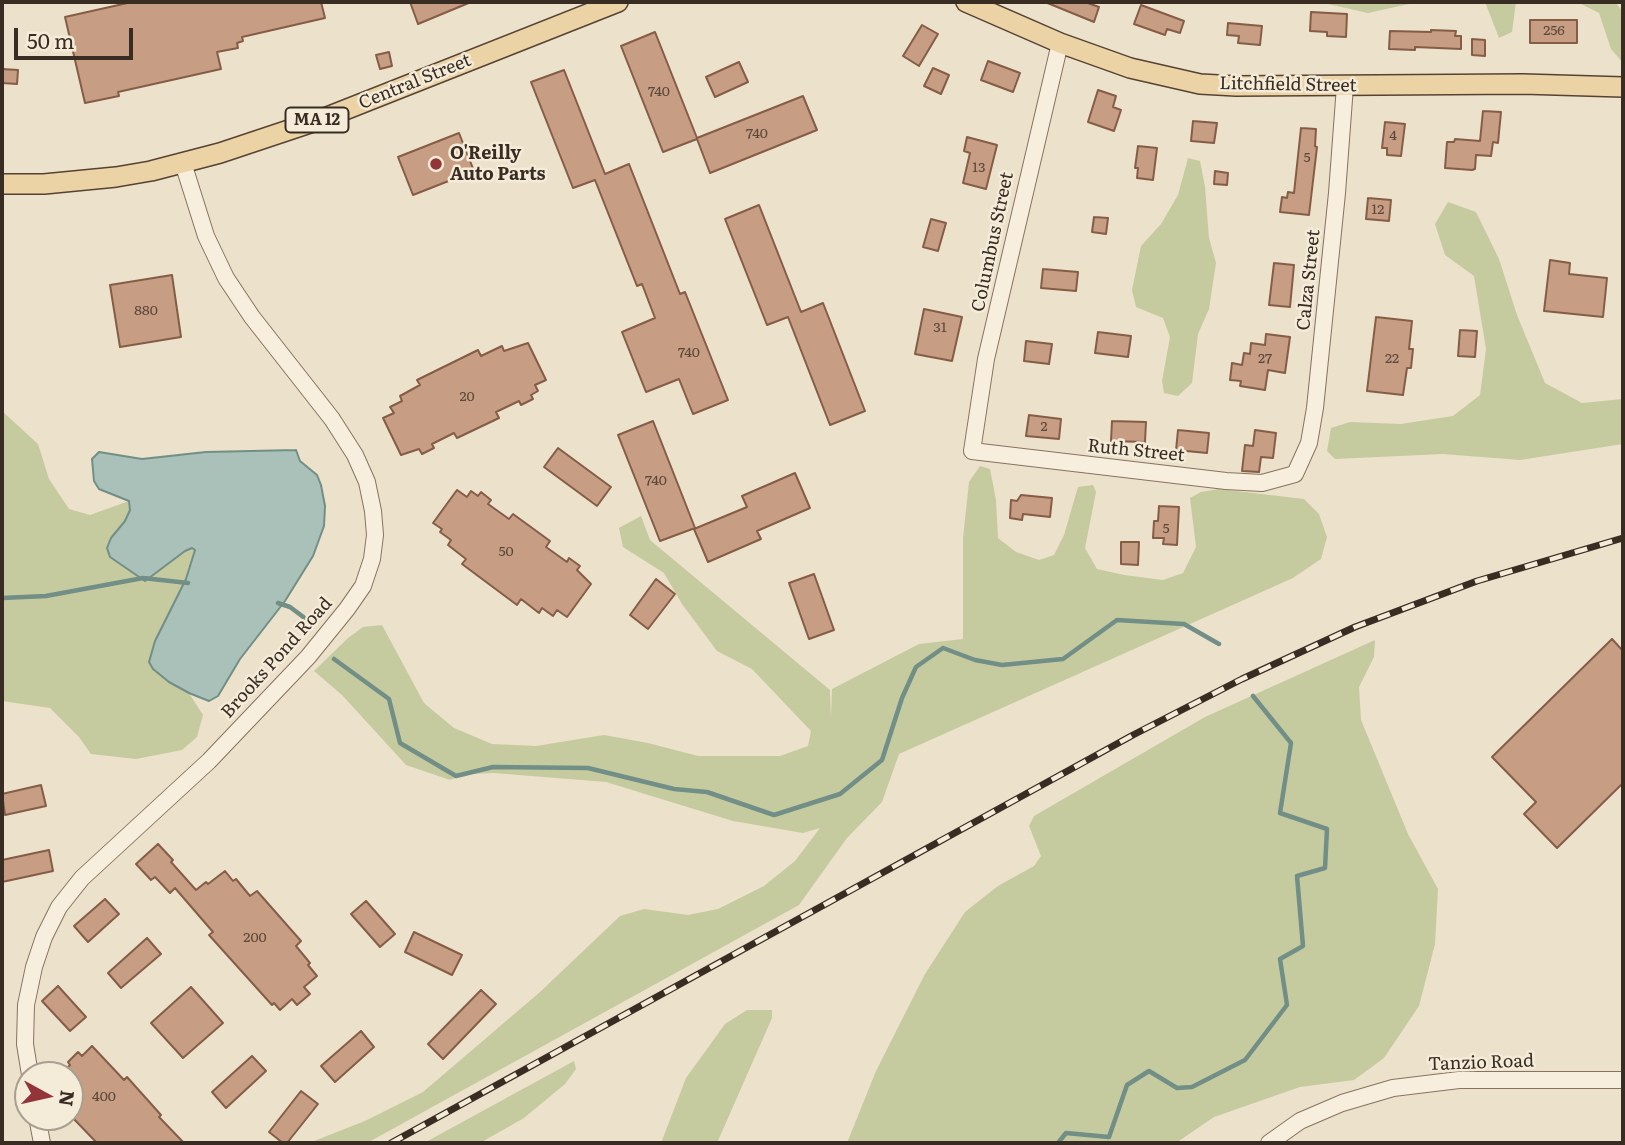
<!DOCTYPE html>
<style>
body{margin:0}
#map{position:relative;width:1625px;height:1145px;overflow:hidden;background:#ece1ca;font-family:Literata,serif}
canvas{display:block}
.frame{position:absolute;inset:0;border:4px solid #392c22;pointer-events:none}
.north{position:absolute;left:14px;top:1061px;width:70px;height:70px;box-sizing:border-box;background:#f4ebd9;border:2px solid #a99f90;border-radius:50%;rotate:98deg;font-size:19px;font-weight:700;line-height:28px;text-align:center;color:#392c22}
.north::after{content:'';display:block;margin:auto;width:24px;height:32px;background:#923438;clip-path:polygon(50% 0,100% 100%,50% 72%,0 100%)}
.scale{position:absolute;left:14px;top:28px;width:119px;height:32px;box-sizing:border-box;border:4px solid #392c22;border-top:0;padding-left:9px;font-size:21px;line-height:24px;white-space:nowrap;color:#392c22;-webkit-text-stroke:5px #f4ebd9;paint-order:stroke}
</style>
<div id="map">
<canvas width="1625" height="1145"></canvas>
<div class="frame"></div>
<div class="north">N</div>
<div class="scale">50 m</div>
</div>
<script>
const context = document.querySelector('canvas').getContext('2d');
context.lineJoin = 'round';
function paint(path, color) { context.fillStyle = color; context.fill(path, 'evenodd'); }
const shape = rows => new Path2D(rows.map(r => 'M' + r).join(''));
function strokePath(path, color, width, dash) { context.strokeStyle = color; context.lineWidth = width; context.lineCap = dash ? 'butt' : 'round'; context.setLineDash(dash || []); context.stroke(path); }
function label(font, color, halo, rows, align = 'center') {
  context.font = font + ' Literata,serif'; context.lineWidth = 5; context.setLineDash([]); context.textBaseline = 'middle'; context.strokeStyle = halo; context.fillStyle = color; for (const [text, x, y, turn = 0] of rows) {
    context.save(); context.translate(x, y); context.rotate((+turn || 0) * Math.PI / 180); context.textAlign = isNaN(turn) ? turn : align; if (halo) context.strokeText(text, 0, 0); context.fillText(text, 0, 0); context.restore();
  }
}
const green = shape([
 [1319,2,1418,2,1368,13],
 [1485,2,1516,2,1512,32,1499,38],
 [1577,2,1615,2,1623,12,1623,63,1611,49,1599,13],
 [1188,158,1200,161,1205,187,1209,238,1216,263,1209,309,1198,334,1192,383,1178,396,1164,393,1162,381,1170,337,1163,318,1136,307,1132,290,1141,246,1161,224,1178,195],
 [1448,202,1476,212,1499,259,1517,315,1545,383,1582,403,1623,399,1623,444,1520,460,1443,454,1335,459,1327,451,1331,428,1350,422,1401,424,1453,416,1480,395,1486,349,1474,276,1445,255,1435,224],
 [2,411,38,444,49,479,69,509,90,515,129,501,130,510,125,521,111,538,107,548,110,558,145,580,185,551,192,548,195,550,186,579,155,641,169,682,189,693,203,715,197,737,182,750,136,759,91,754,79,737,50,708,2,701],
 [980,466,990,469,996,500,998,538,1016,552,1039,560,1054,555,1064,535,1078,487,1093,485,1096,492,1085,548,1097,569,1124,575,1163,580,1183,573,1196,547,1190,498,1201,492,1219,489,1304,499,1319,514,1327,537,1321,559,1293,578,899,754,882,802,847,838,799,905,367,1143,309,1143,365,1121,423,1092,540,992,620,916,644,909,688,915,718,909,764,886,795,861,820,828,803,833,733,821,606,782,494,773,466,774,450,780,406,765,342,695,314,671,348,638,363,627,382,625,424,703,454,728,492,744,536,746,604,735,648,743,698,756,780,756,808,746,811,731,752,669,717,651,682,604,664,573,623,547,619,528,641,516,650,540,830,690,831,718,832,689,919,644,963,639,963,538,969,482],
 [1375,640,1374,657,1359,687,1361,720,1408,834,1438,889,1435,944,1419,1006,1384,1058,1354,1080,1300,1087,1214,1117,1176,1143,847,1143,876,1071,925,974,965,912,998,886,1034,866,1041,856,1029,826,1034,816,1205,717],
 [747,1010,772,1010,772,1018,717,1143,661,1143,686,1078,725,1024],
 [574,1061,576,1069,565,1084,524,1118,480,1143,424,1143]
]);
const water = shape([
 [296,450,300,461,317,475,321,485,325,506,324,526,313,556,285,601,240,659,218,696,209,701,189,693,169,682,153,669,149,662,155,641,186,579,195,550,192,548,185,551,145,581,110,557,107,548,111,538,125,521,130,510,129,501,99,489,94,481,92,459,99,452,142,459,206,452,296,450]
]);
const stream = shape([
 [2,598,46,596,143,578,188,583],
 [278,603,290,607,310,622],
 [334,659,389,699,400,743,456,776,493,767,588,768,674,789,707,792,774,815,840,794,882,760,902,698,916,667,943,648,975,660,1002,665,1063,659,1117,620,1184,624,1219,644],
 [1058,1143,1066,1133,1109,1137,1127,1085,1149,1071,1177,1088,1192,1087,1245,1060,1287,1005,1280,959,1303,946,1297,876,1325,868,1327,829,1280,813,1291,743,1253,696]
]);
const building = shape([
 [132,2,321,2,325,18,242,37,243,41,237,43,238,48,217,52,221,69,118,92,119,96,85,103,65,17,132,2],
 [410,2,471,2,418,24,410,2],
 [1045,2,1085,2,1099,7,1094,22,1045,2],
 [1141,5,1184,21,1180,33,1167,29,1165,35,1134,24,1141,5],
 [1311,12,1347,14,1346,37,1327,36,1327,32,1310,31,1311,12],
 [1530,20,1577,20,1577,43,1530,43,1530,20],
 [1228,23,1262,26,1260,45,1238,43,1239,36,1227,35,1228,23],
 [922,25,938,34,919,66,903,56,922,25],
 [1431,30,1456,31,1455,36,1461,36,1461,49,1415,47,1415,50,1389,49,1390,31,1431,32,1431,30],
 [655,32,697,138,803,96,817,130,710,173,697,139,663,152,621,46,655,32],
 [1472,39,1485,40,1485,56,1472,55,1472,39],
 [389,52,392,66,380,69,376,55,389,52],
 [988,61,1020,73,1013,92,981,80,988,61],
 [739,62,748,82,715,97,706,77,739,62],
 [933,68,949,75,941,94,924,86,933,68],
 [2,69,18,70,17,84,2,83,2,69],
 [564,70,605,174,629,164,680,294,685,292,728,400,693,414,679,379,646,392,622,332,655,318,642,284,637,286,595,180,573,188,531,82,564,70],
 [1098,90,1116,96,1113,107,1121,110,1114,131,1088,122,1098,90],
 [1483,111,1501,112,1498,143,1493,142,1491,156,1476,155,1475,169,1472,170,1445,168,1447,142,1454,142,1455,139,1480,141,1483,111],
 [1193,121,1217,123,1214,143,1191,141,1193,121],
 [1385,122,1405,124,1401,156,1387,155,1387,148,1382,148,1385,122],
 [1301,128,1316,129,1315,146,1317,147,1309,215,1280,212,1282,197,1287,198,1288,192,1294,193,1301,128],
 [459,133,474,171,413,195,398,157,459,133],
 [967,137,997,145,986,189,963,183,970,153,964,151,967,137],
 [1138,146,1157,148,1153,180,1137,178,1138,168,1135,168,1138,146],
 [1215,171,1228,173,1227,185,1214,184,1215,171],
 [1368,198,1391,200,1389,221,1366,219,1368,198],
 [759,205,801,312,823,303,865,411,830,425,788,317,767,325,725,219,759,205],
 [1094,217,1108,218,1106,234,1092,232,1094,217],
 [931,219,946,223,938,251,923,247,931,219],
 [1550,260,1570,263,1569,274,1607,278,1603,317,1544,311,1550,260],
 [1274,263,1294,265,1290,307,1269,305,1274,263],
 [1043,269,1078,272,1076,291,1041,288,1043,269],
 [172,275,181,337,120,347,110,285,172,275],
 [924,309,962,317,952,361,915,354,924,309],
 [1376,317,1412,321,1409,349,1413,349,1411,368,1407,368,1403,395,1367,391,1376,317],
 [1460,330,1477,331,1475,357,1458,356,1460,330],
 [1098,332,1131,336,1128,357,1095,353,1098,332],
 [1266,334,1290,337,1285,373,1268,370,1265,390,1240,386,1241,381,1230,380,1232,363,1242,365,1244,353,1250,354,1251,343,1265,345,1266,334],
 [1026,341,1052,344,1049,364,1024,361,1026,341],
 [528,343,546,380,535,385,538,391,531,395,533,399,521,405,519,401,496,412,499,418,457,438,454,433,432,444,434,448,422,454,419,449,401,455,383,418,394,413,390,407,402,401,400,396,420,385,417,380,478,350,481,356,502,346,504,351,528,343],
 [1029,415,1061,419,1059,439,1026,436,1029,415],
 [653,421,695,528,660,541,618,435,653,421],
 [1112,421,1146,422,1145,442,1111,441,1112,421],
 [1178,430,1209,433,1207,453,1176,450,1178,430],
 [1255,430,1276,433,1273,458,1261,457,1259,472,1242,471,1245,445,1253,446,1255,430],
 [558,448,611,487,597,506,544,467,558,448],
 [795,473,810,508,757,531,761,539,708,562,694,529,747,507,742,496,795,473],
 [457,490,467,497,471,491,478,496,481,492,491,500,488,504,509,519,513,514,550,541,546,547,567,562,569,558,580,566,577,570,591,584,567,617,557,610,553,616,542,608,539,613,521,599,517,605,462,564,466,559,448,545,451,540,440,532,442,529,433,523,457,490],
 [1021,495,1052,498,1050,517,1023,514,1022,520,1010,518,1011,500,1017,501,1021,495],
 [1159,506,1179,507,1177,545,1163,544,1164,538,1153,538,1154,521,1158,521,1159,506],
 [1121,542,1139,542,1138,565,1121,564,1121,542],
 [814,574,834,630,809,639,789,583,814,574],
 [656,579,675,594,648,629,630,615,656,579],
 [1612,639,1623,651,1623,783,1557,848,1524,814,1536,802,1492,757,1612,639],
 [41,785,46,806,5,815,2,794,41,785],
 [158,844,173,860,171,862,196,890,206,882,208,884,225,871,233,881,236,879,250,896,257,891,301,941,296,946,310,963,308,965,317,976,304,987,310,994,297,1005,292,999,280,1010,274,1003,272,1005,209,935,213,932,175,888,170,893,155,877,151,880,136,864,158,844],
 [49,850,53,871,2,882,2,860,49,850],
 [105,899,119,914,88,942,74,926,105,899],
 [366,901,395,934,380,947,351,914,366,901],
 [414,932,462,955,452,975,405,952,414,932],
 [147,938,161,954,121,988,108,973,147,938],
 [58,986,86,1017,70,1031,42,1001,58,986],
 [191,987,223,1023,183,1058,151,1023,191,987],
 [481,990,496,1004,443,1059,428,1044,481,990],
 [361,1031,374,1047,335,1082,321,1066,361,1031],
 [92,1046,124,1080,127,1077,161,1115,159,1117,184,1143,97,1143,70,1115,75,1110,70,1104,70,1075,60,1075,70,1065,68,1062,78,1052,82,1056,92,1046],
 [252,1056,266,1071,226,1108,212,1092,252,1056],
 [301,1091,318,1104,287,1143,283,1143,269,1132,301,1091]
]);
const minor = shape([
 [1060,43,986,359,972,451,1226,481,1262,483,1295,474,1309,443,1315,408,1337,193,1345,86],
 [30,1075,25,1044,26,1005,34,967,44,937,59,907,82,878,209,761,308,657,347,609,363,586,372,559,375,535,373,511,367,482,355,455,332,419,252,317,226,278,206,236,183,163],
 [37,1117,42,1143],
 [1269,1143,1300,1121,1342,1103,1393,1088,1459,1080,1623,1080]
]);
const major = shape([
 [966,2,1060,43,1130,68,1200,84,1236,86,1523,84,1623,87],
 [2,184,44,184,116,177,151,171,220,153,322,119,618,2]
]);
const rail = shape([
 [391,1143,1133,735,1242,679,1355,627,1477,581,1623,538]
]);
const markers = [
 [436,164,7,"#923438"]
];
const numberNames = [
 ["256",1554,31],
 ["740",659,92],
 ["740",757,134],
 ["4",1393,136],
 ["5",1307,158],
 ["13",979,168],
 ["12",1378,210],
 ["880",146,311],
 ["31",940,328],
 ["740",689,353],
 ["27",1265,359],
 ["22",1392,359],
 ["20",467,397],
 ["2",1044,427],
 ["740",656,481],
 ["5",1166,529],
 ["50",506,552],
 ["200",255,938],
 ["400",104,1097]
];
const shields = [
 [317,120,63]
];
const shieldNames = [
 ["MA 12",317,120]
];
const streetNames = [
 ["Central Street",415,82,-22],
 ["Litchfield Street",1288,85,1],
 ["Columbus Street",993,242,-78],
 ["Calza Street",1309,280,-84],
 ["Ruth Street",1136,451,6],
 ["Brooks Pond Road",277,658,-48],
 ["Tanzio Road",1481,1063,-2]
];
const poiNames = [
 ["O'Reilly",450,154],
 ["Auto Parts",450,175]
];
paint(green, '#c6ca9f');
paint(water, '#aac1b9');
strokePath(water, '#718f86', 2);
strokePath(stream, '#718f86', 4.5);
paint(building, '#c79d83');
strokePath(building, '#855d47', 2);
strokePath(minor, '#877360', 18);
strokePath(major, '#564233', 22);
strokePath(minor, '#f7eedd', 16);
strokePath(major, '#ebd3a6', 19);
strokePath(rail, '#392c22', 7);
strokePath(rail, '#f4ebd9', 4.5, [13]);
for (const [x, y, r, color] of markers) { const dot = new Path2D(); dot.arc(x, y, r, 0, 2 * Math.PI); context.fillStyle = color; context.fill(dot); strokePath(dot, '#f4ebd9', 2.5); }
label('14px', '#5c483a', null, numberNames);
for (const [x, y, w] of shields) { const box = new Path2D(); box.roundRect(x - w / 2, y - 12.5, w, 25, 5); context.fillStyle = '#f4ebd9'; context.fill(box); strokePath(box, '#392c22', 2); }
label('bold 16px', '#392c22', null, shieldNames);
label('18px', '#392c22', '#f4ebd9', streetNames);
label('bold 18px', '#392c22', '#f4ebd9', poiNames, 'left');
</script>
